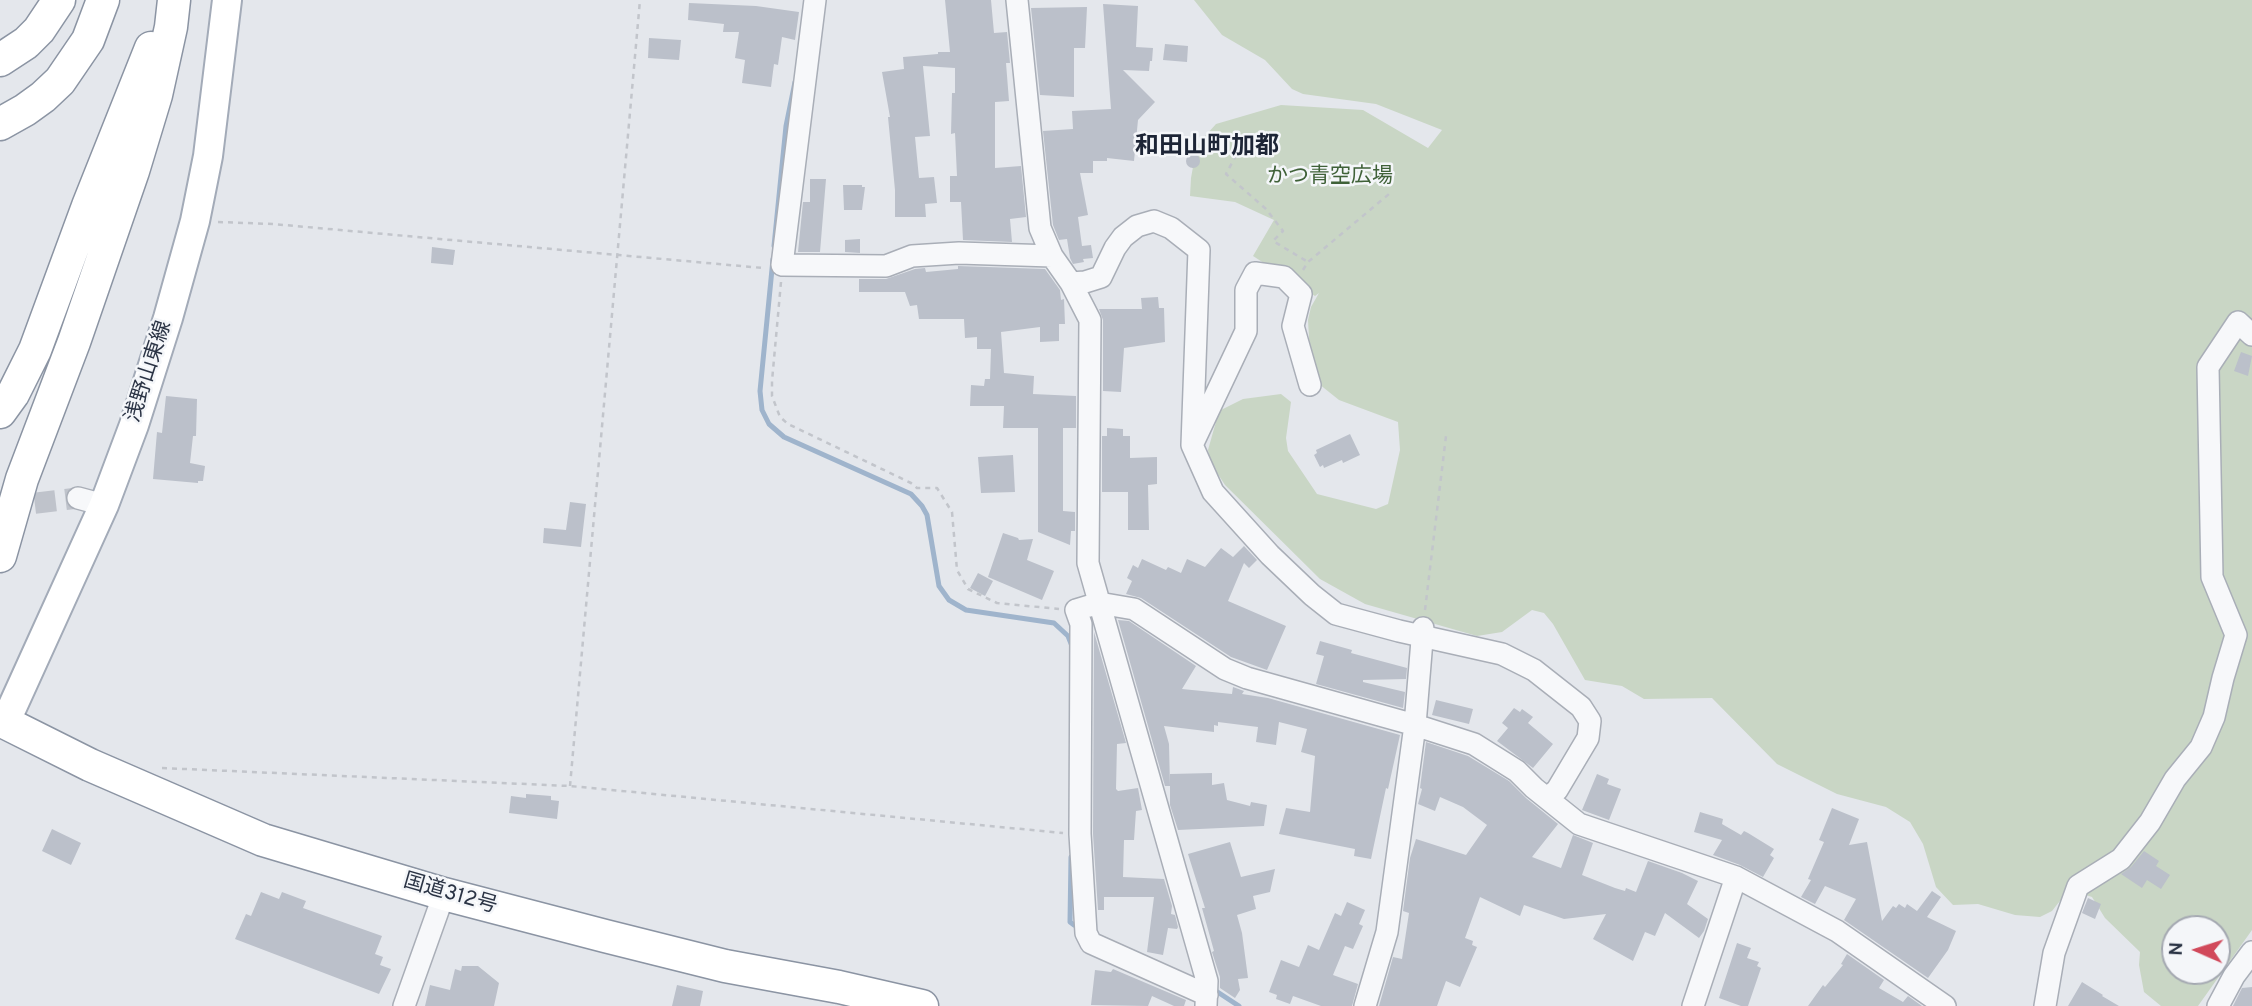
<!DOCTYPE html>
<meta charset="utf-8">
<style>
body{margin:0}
#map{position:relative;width:2252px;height:1006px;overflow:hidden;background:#e4e7ec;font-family:Overpass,sans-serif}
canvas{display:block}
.north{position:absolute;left:2161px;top:915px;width:70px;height:70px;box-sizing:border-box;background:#f4f6f9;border:2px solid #a4a8b1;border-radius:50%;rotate:273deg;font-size:19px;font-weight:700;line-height:28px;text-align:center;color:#2b3445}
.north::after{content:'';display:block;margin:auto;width:24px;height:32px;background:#d1495b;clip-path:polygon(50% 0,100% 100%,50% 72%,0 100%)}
</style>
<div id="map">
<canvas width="2252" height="1006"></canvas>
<div class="north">N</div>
</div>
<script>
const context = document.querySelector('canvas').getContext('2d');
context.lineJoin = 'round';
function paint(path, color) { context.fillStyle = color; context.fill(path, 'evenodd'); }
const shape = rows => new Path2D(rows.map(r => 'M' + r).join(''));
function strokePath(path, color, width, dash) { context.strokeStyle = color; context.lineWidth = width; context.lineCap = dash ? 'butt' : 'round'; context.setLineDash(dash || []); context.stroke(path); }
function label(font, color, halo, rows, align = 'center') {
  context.font = font + ' Overpass,"Noto Sans JP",sans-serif'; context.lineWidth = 5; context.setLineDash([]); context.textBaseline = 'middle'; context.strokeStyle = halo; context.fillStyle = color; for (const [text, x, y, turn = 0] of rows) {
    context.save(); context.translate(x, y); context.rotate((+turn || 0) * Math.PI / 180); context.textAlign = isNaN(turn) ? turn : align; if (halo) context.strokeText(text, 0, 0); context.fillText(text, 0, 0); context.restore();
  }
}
const green = shape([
 [1194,0,2252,0,2252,930,2198,1006,2161,1006,2144,992,2139,965,2140,952,2105,918,2092,897,2080,893,2067,892,2052,911,2040,917,2015,915,1978,904,1953,905,1936,887,1923,844,1910,822,1886,807,1837,794,1777,764,1712,698,1644,699,1622,686,1585,680,1553,624,1544,613,1532,610,1502,632,1477,636,1365,604,1320,579,1225,485,1210,462,1208,450,1219,411,1243,399,1281,394,1291,402,1286,438,1288,451,1317,494,1376,509,1388,504,1400,450,1398,422,1339,400,1319,384,1311,374,1308,320,1311,307,1319,293,1315,296,1253,256,1274,220,1235,202,1190,196,1191,178,1197,145,1216,124,1281,105,1363,110,1428,148,1442,130,1376,104,1303,94,1292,89,1265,60,1222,35],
 [2175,929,2217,929,2217,971,2175,971]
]);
const stream = shape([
 [774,246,786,126,795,82],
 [773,259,760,391,762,410,769,424,784,437,911,494,922,506,927,515,939,586,949,600,966,610,1054,623,1068,636,1072,646],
 [1071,857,1070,922,1074,925],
 [1216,991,1239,1006]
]);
const building = shape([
 [945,0,991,0,994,33,1007,32,1010,63,1006,63,1009,101,995,102,995,168,1021,166,1026,217,1010,219,1012,242,963,240,961,202,950,202,950,176,957,176,955,133,951,134,952,93,955,93,955,68,923,66,930,136,915,137,919,178,934,177,937,203,925,204,926,217,895,217,895,190,888,117,890,117,882,72,904,69,903,57,938,54,938,52,950,52],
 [689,3,756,6,799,12,795,40,782,37,778,65,774,64,771,87,742,83,745,60,735,58,739,32,723,32,724,24,688,20],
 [1103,4,1138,6,1136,47,1153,48,1152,61,1150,61,1149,71,1123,70,1155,102,1138,120,1134,161,1107,158,1107,161,1093,161,1093,173,1080,173,1088,215,1078,217,1082,246,1091,245,1093,258,1083,259,1084,262,1073,264,1070,258,1067,239,1059,240,1053,225,1043,131,1073,129,1072,111,1111,109],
 [1087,7,1085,48,1074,48,1074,97,1040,95,1031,8],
 [649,38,681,40,679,60,648,58],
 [1165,44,1188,46,1187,62,1163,60],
 '1186 161a7 7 0 1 1 14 0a7 7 0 1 1-14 0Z',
 [810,179,826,179,820,252,798,252,803,202,810,202],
 [843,185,862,185,862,187,865,187,862,210,844,210],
 [860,239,860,253,845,252,845,240],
 [432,247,455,250,453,265,431,263],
 [958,266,1045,269,1060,290,1061,300,1064,299,1065,324,1059,324,1059,341,1040,342,1040,327,1001,332,1004,373,1034,376,1033,394,1076,396,1076,428,1063,428,1063,511,1075,512,1075,531,1071,531,1070,545,1038,532,1038,428,1003,428,1004,406,970,406,971,385,984,386,985,379,990,379,991,349,977,349,977,337,965,338,964,319,919,319,917,305,910,306,905,292,859,292,859,279,886,279,915,269,925,268,926,272,958,269],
 [1158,297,1159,308,1164,308,1165,342,1124,348,1121,392,1103,391,1103,320,1099,309,1142,309,1141,298],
 [2241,352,2252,356,2248,376,2234,371],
 [166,396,197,399,196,436,193,436,190,463,205,466,203,481,198,481,198,483,153,479,157,432,162,433],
 [1107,428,1123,429,1123,436,1130,436,1130,458,1157,457,1157,484,1148,485,1149,530,1128,530,1128,492,1102,492,1102,436,1107,436],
 [1350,434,1360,455,1343,463,1342,460,1324,468,1323,465,1320,467,1314,455,1317,453,1316,450],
 [1013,455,1015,492,981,493,978,457],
 [570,502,586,504,581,547,543,543,544,528,566,530],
 [1003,533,1018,538,1019,540,1033,539,1027,560,1054,571,1042,600,988,577],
 [1244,546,1257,560,1249,568,1244,563,1228,601,1286,626,1267,670,1231,657,1141,598,1126,594,1132,581,1127,578,1133,565,1138,568,1142,559,1166,570,1168,567,1181,573,1187,559,1205,567,1221,548,1233,557],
 [978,573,993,581,985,596,970,588],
 [1118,620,1129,621,1196,666,1182,689,1232,694,1233,687,1244,691,1242,694,1268,698,1400,735,1388,789,1386,788,1371,859,1354,856,1355,849,1279,834,1286,808,1310,812,1315,756,1301,752,1307,729,1279,722,1276,745,1256,742,1258,727,1218,722,1218,726,1214,725,1214,732,1164,726,1169,744,1170,786,1165,786],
 [1094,632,1126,743,1117,744,1116,789,1118,791,1138,788,1142,810,1136,811,1134,840,1124,840,1123,877,1164,879,1172,906,1171,914,1175,915,1178,927,1177,929,1168,928,1163,955,1147,952,1154,897,1104,897,1104,910,1098,910,1093,834],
 [1320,641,1352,650,1351,653,1407,668,1406,679,1363,680,1363,682,1405,692,1403,708,1316,684,1324,656,1316,654],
 [1436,700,1473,709,1469,724,1432,715],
 [1514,708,1520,712,1522,709,1533,717,1528,723,1553,744,1533,768,1497,741,1508,728,1502,723],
 [1426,742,1468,756,1509,781,1526,798,1558,824,1532,857,1561,868,1573,835,1593,843,1582,875,1615,888,1625,891,1626,888,1636,892,1648,861,1682,873,1698,881,1687,904,1708,919,1704,931,1699,938,1665,913,1655,936,1645,932,1633,961,1593,939,1606,914,1564,919,1524,905,1520,916,1480,897,1465,938,1473,941,1472,945,1477,947,1460,987,1446,981,1437,1006,1379,1006,1393,957,1402,959,1409,913,1403,911,1410,858,1416,839,1466,855,1487,825,1463,807,1440,797,1435,811,1418,804,1422,789,1420,788],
 [1212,773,1212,785,1224,783,1227,800,1250,806,1251,802,1267,805,1264,826,1178,830,1170,805,1170,774],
 [1597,774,1609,779,1607,784,1621,789,1609,820,1582,810],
 [526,794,551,796,551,800,559,801,557,819,509,813,511,796,526,798],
 [1832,808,1859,819,1849,845,1867,842,1882,921,1893,906,1896,908,1899,904,1905,908,1907,904,1917,911,1932,891,1941,897,1927,917,1956,931,1948,950,1928,978,1844,920,1856,899,1825,886,1815,904,1801,897,1811,880,1808,879,1824,842,1819,840],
 [1700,812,1723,819,1722,824,1741,835,1744,831,1748,833,1774,849,1770,855,1774,858,1763,877,1740,865,1713,855,1722,840,1694,832],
 [52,829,81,843,71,865,42,851],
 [1230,842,1241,877,1275,869,1270,892,1253,896,1256,909,1237,915,1242,933,1248,978,1238,979,1240,990,1235,998,1220,988,1220,977,1212,952,1214,951,1202,908,1205,908,1188,854],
 [2144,851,2159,861,2156,866,2170,875,2161,889,2147,880,2142,888,2121,874,2131,867],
 [261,892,279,899,282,892,306,901,303,908,382,936,375,954,383,957,380,965,391,969,379,994,235,939,246,914,251,916],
 [2088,898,2101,904,2095,919,2082,913],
 [1347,902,1365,910,1359,924,1363,926,1353,949,1345,946,1333,975,1358,984,1352,1006,1321,1006,1293,996,1290,1004,1276,999,1277,995,1269,992,1281,960,1299,967,1308,945,1319,950,1335,913,1341,916],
 [1737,943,1751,948,1747,958,1759,962,1757,966,1761,968,1748,1006,1741,1006,1719,998],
 [1847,954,1884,980,1879,988,1903,1002,1908,996,1922,1006,1808,1006,1823,985,1825,987,1843,965,1841,964],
 [462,966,478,966,499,983,494,1006,425,1006,430,985,450,990,455,969,461,971],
 [1113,969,1186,1000,1184,1006,1174,1006,1152,996,1148,1006,1091,1005,1095,970,1111,972],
 [2082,982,2103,995,2102,996,2119,1006,2068,1006],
 [677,985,703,991,700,1006,672,1006],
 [2252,987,2252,1006,2233,1006,2242,988]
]);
const minorTunnel = shape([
 [4,507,78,498]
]);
const path = shape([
 [1241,146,1226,174,1266,209,1283,231,1273,241,1308,262],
 [218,222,273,224,763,268],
 [1303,270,1308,262,1389,194],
 [781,282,772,381,772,396,780,417,788,424,911,483,917,488,937,488,952,512,957,570,968,589,997,603,1059,609],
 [1425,610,1446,436],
 [162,768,570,786,1063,833],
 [570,786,640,0]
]);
const minor = shape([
 [815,0,782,265,886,266,912,256,959,253,1052,256],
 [1017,0,1040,228,1052,256,1071,283,1090,320,1088,563,1207,981,1206,1006],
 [1071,283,1085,282,1101,277,1115,248,1123,237,1137,226,1154,221,1171,228,1199,250,1192,445,1246,331,1246,290,1255,273,1284,277,1301,294,1293,326,1310,385],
 [1192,445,1213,492,1270,555,1312,595,1336,614,1399,631,1502,654,1534,670,1581,707,1590,721,1588,738,1557,790,1548,797],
 [78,498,104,505],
 [1207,995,1091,943,1086,933,1080,834,1081,624,1076,610,1099,603,1134,609,1225,669,1247,678,1415,725,1474,744,1517,771,1534,788,1579,824,1736,877,1837,931,1945,1006],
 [404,1006,444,894],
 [1365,1006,1387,932,1415,725,1423,628],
 [1693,1006,1736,877],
 [2045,1006,2054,953,2078,886,2121,859,2150,822,2175,779,2201,747,2214,717,2223,678,2236,635,2212,577,2208,367,2238,322,2252,335],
 [2218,1006,2234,976,2252,952]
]);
const major = shape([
 [5,723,104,505,134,425,168,318,195,221,208,156,227,0]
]);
const highway = shape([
 [0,60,26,43,39,30,59,0],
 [0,124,25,110,43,97,60,81,88,40,103,0],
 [0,412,13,394,35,350,88,206,151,48],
 [0,556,22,479,74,342,133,171,156,95,171,27,174,0],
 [0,720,90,765,263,840,444,894,605,936,725,966,839,987,922,1006]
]);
const parkNames = [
 ["かつ青空広場",1330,178]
];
const streetNames = [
 ["浅野山東線",150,372,-72],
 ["国道312号",450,895,16]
];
const quarterNames = [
 ["和田山町加都",1207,148]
];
paint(green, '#c9d6c5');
strokePath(stream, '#9fb4cc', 5);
paint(building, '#bbc0ca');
strokePath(minorTunnel, '#bfc3cb', 21, [21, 10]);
strokePath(minor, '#a9aeb7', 24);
strokePath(major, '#a3abb8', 32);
strokePath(highway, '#8b94a3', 35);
strokePath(path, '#c2c5cb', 2.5, [5, 5]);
strokePath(minor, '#f7f8fa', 21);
strokePath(major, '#fff', 28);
strokePath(highway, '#fff', 32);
label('21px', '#3f6138', '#f4f6f9', parkNames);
label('21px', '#2b3445', '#f4f6f9', streetNames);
label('bold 24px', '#1d2536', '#f4f6f9', quarterNames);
</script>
